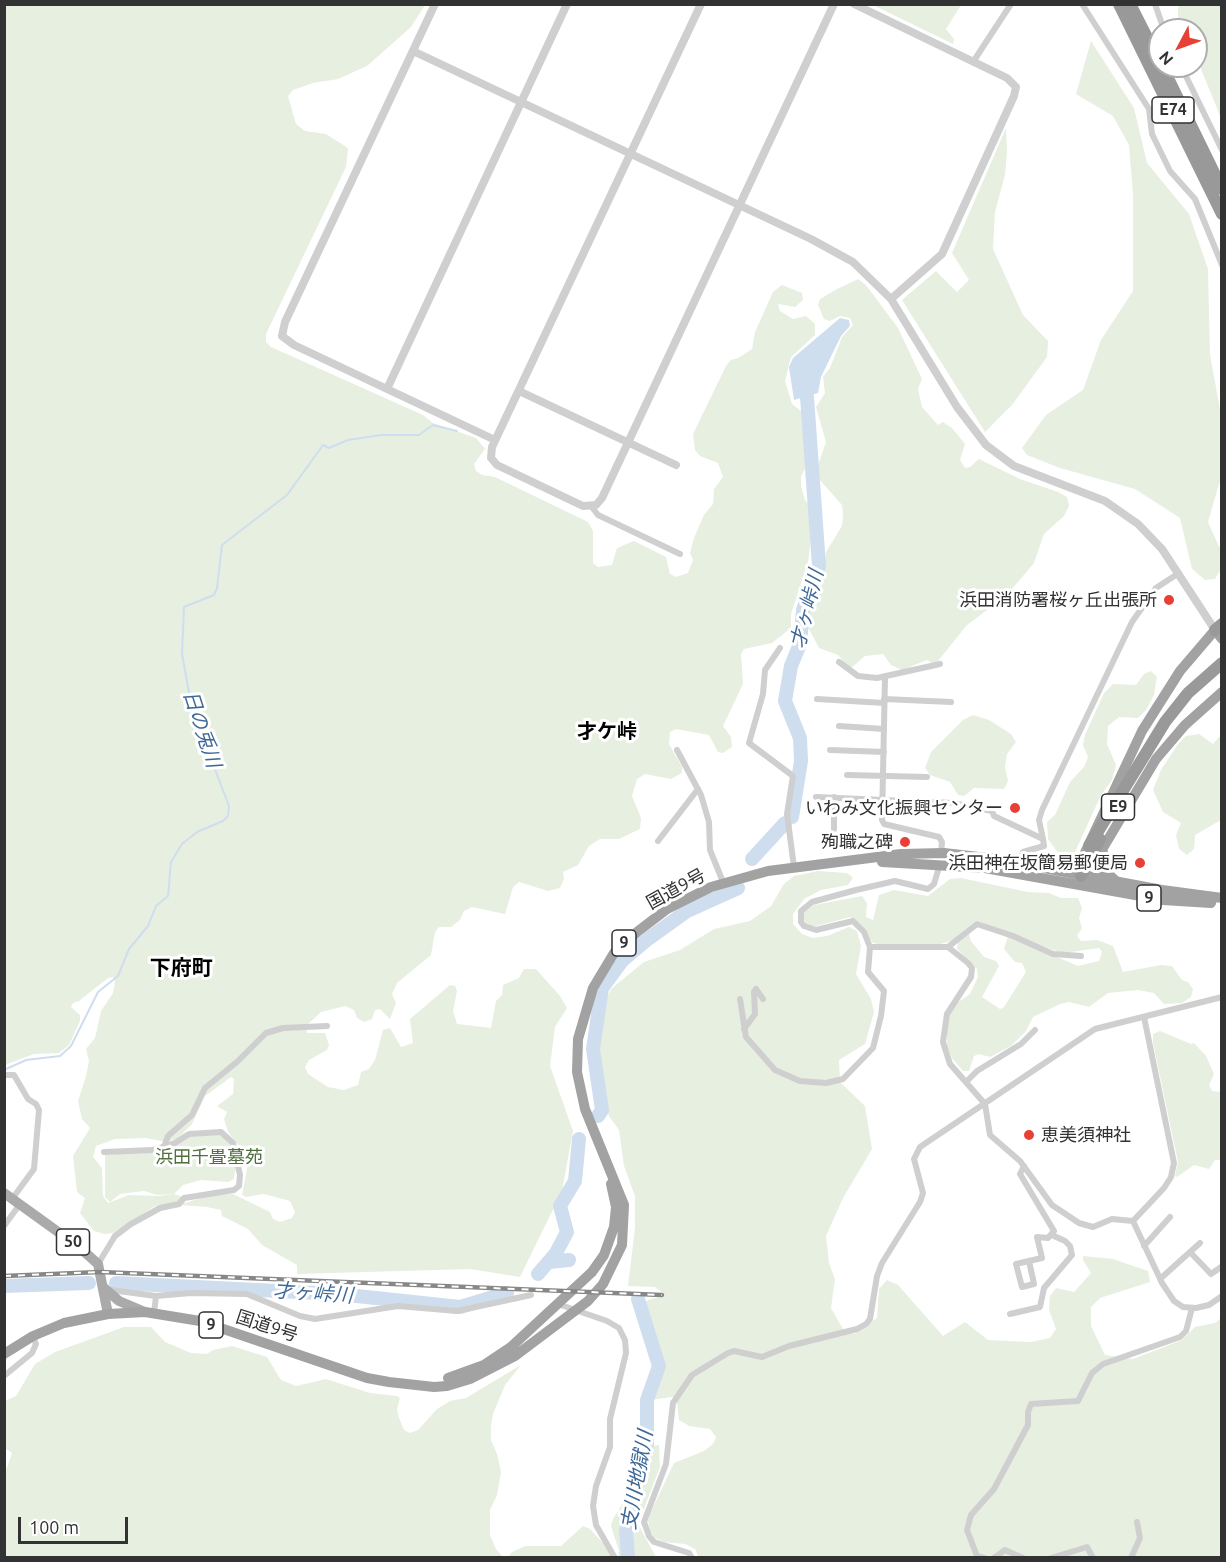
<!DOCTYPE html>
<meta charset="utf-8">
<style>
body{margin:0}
#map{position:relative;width:1226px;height:1562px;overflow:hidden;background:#fff;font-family:Ubuntu,sans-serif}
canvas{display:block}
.frame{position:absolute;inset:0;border:6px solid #323232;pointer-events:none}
.north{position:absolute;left:1148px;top:18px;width:60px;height:60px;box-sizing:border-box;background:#fff;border:2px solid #adadad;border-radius:50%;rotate:229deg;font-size:16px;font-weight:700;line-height:24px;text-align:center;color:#323232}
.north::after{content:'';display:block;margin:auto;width:21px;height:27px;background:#e74037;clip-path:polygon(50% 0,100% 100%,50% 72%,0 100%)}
.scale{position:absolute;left:18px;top:1517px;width:110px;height:27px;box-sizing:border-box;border:3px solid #323232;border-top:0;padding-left:8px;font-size:18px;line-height:21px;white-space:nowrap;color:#323232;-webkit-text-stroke:4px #fff;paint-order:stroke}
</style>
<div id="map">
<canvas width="1226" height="1562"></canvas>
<div class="frame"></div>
<div class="north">N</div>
<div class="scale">100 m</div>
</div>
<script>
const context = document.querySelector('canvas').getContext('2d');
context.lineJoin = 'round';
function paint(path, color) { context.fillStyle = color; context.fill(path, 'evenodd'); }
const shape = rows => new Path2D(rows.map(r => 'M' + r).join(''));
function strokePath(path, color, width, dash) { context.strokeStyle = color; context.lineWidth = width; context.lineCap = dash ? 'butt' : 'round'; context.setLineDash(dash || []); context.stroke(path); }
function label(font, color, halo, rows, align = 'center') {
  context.font = font + ' Ubuntu,"Noto Sans JP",sans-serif'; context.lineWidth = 6; context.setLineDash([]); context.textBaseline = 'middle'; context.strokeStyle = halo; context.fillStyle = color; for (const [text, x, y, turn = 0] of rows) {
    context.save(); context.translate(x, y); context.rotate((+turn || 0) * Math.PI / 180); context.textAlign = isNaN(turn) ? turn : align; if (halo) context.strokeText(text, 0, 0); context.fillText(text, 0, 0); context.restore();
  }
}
const green = shape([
 [5,5,425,5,411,27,367,66,338,79,313,83,293,90,288,96,296,124,305,131,326,134,348,148,346,167,266,334,266,342,271,347,423,415,433,423,476,438,485,449,474,464,476,471,482,475,495,477,588,522,593,531,593,563,598,567,612,565,617,548,634,541,666,557,670,574,676,577,688,573,693,560,690,553,694,538,704,515,713,504,714,489,723,477,718,463,700,456,695,450,693,434,726,366,731,360,738,358,752,349,755,332,773,292,782,285,802,293,803,300,795,307,778,304,780,311,793,319,806,316,815,324,815,335,791,357,785,381,792,404,801,411,806,422,805,469,801,476,801,486,805,500,811,507,813,523,808,562,791,614,791,628,772,643,744,649,741,654,743,684,723,726,731,737,732,747,723,753,718,752,709,735,676,729,670,732,669,744,682,767,682,773,671,779,645,774,637,779,632,796,641,818,640,829,619,839,600,839,589,846,578,865,563,872,564,879,560,888,548,891,519,882,513,887,505,914,472,907,464,911,460,920,451,927,439,927,435,932,431,955,397,983,392,994,396,1003,390,1019,380,1009,375,1010,372,1019,364,1022,357,1018,354,1010,345,1006,321,1012,307,1025,307,1033,325,1033,329,1045,327,1050,309,1060,305,1067,308,1074,328,1087,344,1090,358,1085,361,1072,369,1069,375,1060,383,1030,390,1028,401,1047,413,1043,410,1019,450,985,455,986,457,991,453,1011,457,1024,491,1028,496,1001,502,995,503,985,519,978,524,969,536,969,560,996,567,1008,555,1027,550,1066,573,1131,562,1191,520,1277,470,1269,297,1274,297,1265,262,1245,248,1229,222,1216,221,1210,207,1207,167,1204,155,1206,113,1233,104,1234,94,1231,80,1213,85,1198,77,1192,73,1156,90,1128,82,1119,78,1101,86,1076,89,1061,86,1049,95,1038,101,1011,113,993,115,981,113,977,108,978,79,1001,73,1003,71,1007,80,1015,80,1021,69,1045,59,1053,34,1054,5,1065],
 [231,1077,234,1079,233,1094,217,1106,227,1112,224,1119,228,1132,249,1159,242,1195,246,1197,264,1194,290,1201,295,1212,292,1218,280,1222,273,1219,270,1212,233,1194,211,1195,185,1203,180,1196,174,1194,183,1185,201,1180,228,1182,234,1179,236,1164,230,1143,218,1133,187,1136,152,1151,105,1155,105,1197,110,1202,120,1194,144,1191,157,1195,174,1194,158,1196,129,1195,108,1203,103,1196,102,1168,93,1157,96,1146,115,1139,146,1138,166,1142,177,1139,192,1124,205,1096],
 [873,5,961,5,946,29,954,39,953,44],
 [1180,5,1221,5,1221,118,1196,57,1196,30,1182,30,1178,22,1178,8],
 [1091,41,1134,108,1147,163,1189,214,1208,269,1210,355,1222,420,1221,477,1208,522,1221,551,1221,569,1215,579,1205,580,1192,569,1180,518,1135,489,1060,468,1027,455,1022,448,1046,415,1083,390,1101,340,1133,291,1133,195,1129,145,1113,116,1076,94],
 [1006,128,1007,152,1005,175,995,212,993,249,1023,315,1048,341,1047,357,1012,405,985,432,902,300,936,271,957,292,969,280,952,253],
 [858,279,866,285,898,328,922,379,918,389,922,407,938,425,943,422,952,428,965,444,960,460,965,468,970,467,979,459,1020,479,1058,492,1067,497,1069,506,1064,516,1044,534,1034,563,1006,596,967,625,938,661,932,663,927,660,902,670,891,665,883,654,865,656,850,669,838,655,819,648,808,627,808,603,824,569,826,552,842,526,843,515,842,505,818,478,816,471,826,442,816,407,825,393,823,377,830,368,842,337,853,325,850,318,840,316,830,321,824,319,818,305,820,299,835,290],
 [1151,671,1157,677,1156,682,1154,695,1146,710,1138,718,1119,717,1108,726,1107,744,1116,765,1112,780,1101,795,1075,852,1068,857,1061,857,1048,839,1047,822,1055,815,1070,782,1084,767,1088,757,1083,745,1085,735,1104,693,1113,684,1136,685,1144,674],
 [973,715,989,720,1011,734,1016,742,1007,754,1005,767,1008,781,1004,789,974,788,964,796,958,795,950,782,930,775,925,768,931,752,963,720],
 [1199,734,1213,744,1221,735,1221,820,1195,835,1194,849,1187,855,1179,849,1176,835,1181,823,1163,812,1153,790,1161,770,1178,744,1186,736],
 [818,871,847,873,853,878,848,885,821,890,804,899,793,914,793,924,802,934,813,938,827,936,849,927,857,931,861,946,856,974,871,999,874,1012,865,1044,839,1060,840,1082,865,1106,872,1149,843,1198,826,1236,829,1263,835,1279,831,1308,843,1329,854,1334,877,1318,879,1289,887,1280,898,1285,943,1336,965,1322,988,1340,1031,1342,1050,1338,1056,1329,1049,1310,1050,1296,1056,1288,1074,1292,1091,1273,1083,1260,1083,1256,1113,1259,1148,1271,1150,1282,1100,1298,1091,1307,1091,1326,1105,1355,1133,1359,1182,1340,1195,1327,1215,1323,1221,1318,1221,1557,699,1558,695,1549,685,1544,664,1542,655,1538,650,1531,648,1521,650,1514,674,1463,704,1451,713,1444,716,1437,710,1429,689,1426,679,1420,677,1402,673,1397,649,1400,661,1363,653,1347,642,1306,648,1300,663,1296,663,1293,655,1287,628,1286,635,1228,635,1196,624,1166,619,1130,609,1116,603,1095,597,1053,604,1004,611,989,644,962,680,950,714,929,750,921,771,906,784,884,794,876],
 [961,878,1028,892,1049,893,1061,898,1078,898,1082,908,1079,918,1082,928,1077,936,1081,941,1097,940,1113,946,1123,972,1161,965,1172,966,1182,980,1188,982,1193,989,1191,997,1182,1003,1164,1004,1154,993,1138,990,1108,993,1089,1007,1069,1002,1060,1004,1033,1017,1026,1031,1011,1046,990,1057,979,1054,974,1056,969,1071,963,1071,952,1058,947,1046,947,1028,949,1015,957,1003,970,994,978,977,977,969,957,949,958,942,969,934,971,941,984,957,996,961,999,966,982,997,1000,1009,1004,1007,1026,972,1022,963,1015,962,1004,949,1008,936,1078,966,1099,961,1102,952,1099,948,1064,953,1053,950,978,921,974,922,952,941,936,945,882,945,873,943,856,920,850,917,813,927,806,924,803,918,805,910,814,905,862,896,867,903,866,917,873,920,879,895,894,890,928,896,950,879],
 [1160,1031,1191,1044,1194,1043,1206,1056,1214,1074,1209,1085,1212,1091,1221,1092,1221,1160,1215,1160,1209,1169,1194,1165,1177,1177,1175,1176,1178,1162,1153,1043,1153,1034],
 [124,1327,151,1327,165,1342,191,1353,207,1354,213,1350,232,1346,267,1357,281,1380,296,1386,326,1379,370,1393,397,1396,400,1398,397,1409,399,1418,404,1430,410,1433,418,1430,437,1409,450,1401,466,1398,521,1365,505,1385,493,1414,491,1426,491,1440,497,1454,501,1472,497,1495,490,1510,490,1535,496,1549,502,1556,508,1557,512,1552,525,1546,561,1546,583,1526,590,1529,616,1557,5,1557,5,1473,12,1453,5,1448,5,1401,16,1396,35,1364,55,1352],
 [659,1445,660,1467,638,1524,656,1557,618,1557,619,1551,611,1526,613,1519,641,1474,649,1450,653,1446]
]);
const water = shape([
 [840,318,849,320,850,326,841,336,821,377,818,393,794,400,789,367,793,358]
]);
const stream = shape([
 [4,1070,26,1060,60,1056,71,1046,98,992,118,976,129,949,148,926,156,906,168,896,171,862,182,844,197,832,223,821,228,816,229,806,192,709,182,654,184,607,214,595,217,588,222,545,287,495,323,445,329,448,348,440,381,435,419,435,433,425,457,431]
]);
const river = shape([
 [792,817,801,761,800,738,785,701,791,666,800,644,803,610,819,566,807,397],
 [752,859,785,823],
 [598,1116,602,1110,593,1049,602,988,622,961,648,939,687,911,738,888],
 [549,1262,569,1260],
 [538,1274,556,1253,567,1232,560,1206,575,1181,579,1139],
 [116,1283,338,1294,460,1307,507,1293],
 [4,1286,89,1283],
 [628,1558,626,1530,647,1444,647,1400,659,1366,638,1299]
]);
const minor = shape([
 [1082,4,1149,109,1152,134,1170,171,1195,199,1222,265],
 [1155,4,1164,30],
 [973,62,1011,4],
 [1181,66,1222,150],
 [591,506,598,515,680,554],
 [780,648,765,670,763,694,749,743,793,776,787,814,794,867],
 [839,662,858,676,877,678,940,664],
 [885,678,882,820,884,824,939,837,942,842,941,854],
 [817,699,884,703],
 [884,699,951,702],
 [839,726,884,729],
 [677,750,701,795,709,822,710,850,723,882],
 [830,750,884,752],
 [847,775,927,777],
 [816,797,953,803,992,811,994,816,1043,839,1044,846,1023,852,1019,863],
 [834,829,834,797],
 [1043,839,1039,820,1042,810,1132,622,1156,588,1179,573],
 [658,841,698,789],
 [940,864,934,884,928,889,895,881,856,890,812,902,801,911,801,922,804,926,816,930,853,921,864,932,870,947,948,947,968,963,972,968,971,977,947,1014,943,1042,950,1064,985,1104,990,1135,1020,1161,1052,1205,1079,1223,1093,1227,1112,1219,1133,1221],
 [948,947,977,924,1013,936,1053,954,1081,956],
 [740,999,746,1037,775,1070,800,1081,826,1083,843,1079,873,1048,881,1016,884,991,868,972,870,947],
 [744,1029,755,1014,754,992,756,989,763,999],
 [4,1075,14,1075,28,1099,36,1104,39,1110,34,1169,12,1199],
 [967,1081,977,1071,1021,1044,1035,1030],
 [164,1147,168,1136,192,1115,205,1088,238,1061,266,1033,283,1028,327,1026],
 [1024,1166,1020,1174,1054,1231,1048,1238,1037,1237,1042,1258,1016,1264,1022,1287,1034,1284,1029,1261],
 [1133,1221,1164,1188,1171,1177,1174,1163,1144,1017],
 [1133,1221,1162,1283,1174,1301,1183,1307,1196,1308,1209,1305,1222,1296],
 [4,1226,20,1204],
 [1144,1246,1170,1217],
 [1190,1252,1211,1274,1221,1267],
 [98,1264,115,1236,131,1224,160,1208,179,1204,184,1198,234,1190,239,1186,240,1175,233,1143,221,1132,189,1134,175,1143,153,1150,104,1152],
 [1160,1279,1200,1243],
 [111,1290,156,1296,191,1293,247,1294,300,1316,315,1319,398,1306,457,1311,531,1295],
 [558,1304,607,1321,619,1328,625,1340,626,1353,610,1419,610,1447,596,1486,593,1506,596,1525,615,1558],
 [154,1313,156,1296],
 [1010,1314,1040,1307,1044,1288,1072,1255,1070,1246,1065,1241,1052,1235],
 [4,1376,32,1353,36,1344,33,1336],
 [692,1558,689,1553,654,1542,649,1536,644,1522,666,1464,673,1403,692,1375,728,1353,734,1351,762,1357,789,1346,857,1329,866,1324,870,1319,877,1276,882,1263,920,1202,923,1193,914,1159,920,1147,1095,1029,1222,997],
 [984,1558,977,1556,967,1530,971,1515,994,1489,1028,1425,1028,1412,1031,1404,1078,1401,1092,1373,1103,1364,1180,1337,1186,1331,1192,1308],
 [994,1558,1005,1550,1023,1558],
 [1051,1558,1087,1547,1093,1558],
 [1131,1558,1140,1538,1137,1522]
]);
const tertiary = shape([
 [435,4,285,322,282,336,294,345,495,440],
 [701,4,492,447,491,458,497,465,583,506,596,505,602,498,834,4],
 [854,4,1007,78,1016,87,1014,96,942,254,891,299],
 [413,51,811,239,853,262,891,299,957,407,986,445,1014,466,1105,501,1138,524,1162,549,1215,630],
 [387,389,567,4],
 [519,391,676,465]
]);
const primary = shape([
 [4,1193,79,1247,98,1264,108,1314],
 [103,1287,119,1301,145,1312]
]);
const trunk = shape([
 [1103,852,1101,868,1115,880],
 [882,862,985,868,1163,900,1211,903],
 [1094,863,1156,759,1185,725,1222,692],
 [1082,877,1081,861,1142,731,1180,671,1215,630,1222,639],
 [4,1354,33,1336,64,1323,108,1314,145,1312,200,1321,367,1378,389,1382,434,1387,447,1386,470,1379,515,1356,588,1301,603,1284,622,1245,624,1205,585,1109,577,1072,578,1039,593,988,614,953,637,932,667,909,711,887,768,871,901,854,944,853,996,859,1162,890,1222,898],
 [448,1378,484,1365,511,1347,592,1272,604,1255,614,1227,616,1207,611,1184]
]);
const motorway = shape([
 [1119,4,1222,214],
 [1130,4,1160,63],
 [1162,66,1222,189],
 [1215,630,1222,624],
 [1089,846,1165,722,1188,693,1222,663],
 [1081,876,1100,839]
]);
const rail = shape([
 [4,1276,100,1272,662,1295]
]);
const markers = [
 [1169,600,6,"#e74037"],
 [1015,808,6,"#e74037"],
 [905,842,6,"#e74037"],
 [1140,863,6,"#e74037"],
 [1029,1135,6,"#e74037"]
];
const shields = [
 [1173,110,42],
 [1118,807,33],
 [1149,898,24],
 [624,943,24],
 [73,1242,33],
 [211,1325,24]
];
const shieldNames = [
 ["E74",1173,110],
 ["E9",1118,807],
 ["9",1149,898],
 ["9",624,943],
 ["50",73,1242],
 ["9",211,1325]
];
const poiNames = [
 ["浜田消防署桜ヶ丘出張所",1157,600],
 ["いわみ文化振興センター",1003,808],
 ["殉職之碑",893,842],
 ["浜田神在坂簡易郵便局",1128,863],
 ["恵美須神社",1041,1135,"left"]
];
const streetNames = [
 ["国道9号",676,889,-29],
 ["国道9号",267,1326,18]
];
const parkNames = [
 ["浜田千畳墓苑",209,1157]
];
const waterNames = [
 ["才ヶ峠川",807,609,-76],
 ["日の兎川",202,729,72],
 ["才ヶ峠川",313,1293,4],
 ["支川地獄川",637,1480,-80]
];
const neighbourhoodNames = [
 ["才ケ峠",607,731]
];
const quarterNames = [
 ["下府町",181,968]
];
paint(green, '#e7efe1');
paint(water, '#cedeee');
strokePath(stream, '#cedeee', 2);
strokePath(river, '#cedeee', 14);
strokePath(minor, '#cfcfcf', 6);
strokePath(tertiary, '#cfcfcf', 8);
strokePath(primary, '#aaa', 10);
strokePath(trunk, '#a2a2a2', 10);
strokePath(motorway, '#999', 12);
strokePath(rail, '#878787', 4.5);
strokePath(rail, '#fff', 2, [7]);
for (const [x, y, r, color] of markers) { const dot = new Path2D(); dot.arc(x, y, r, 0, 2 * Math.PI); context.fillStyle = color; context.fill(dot); strokePath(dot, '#fff', 2); }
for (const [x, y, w] of shields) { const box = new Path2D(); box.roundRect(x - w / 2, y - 13, w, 26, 4.5); context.fillStyle = '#fff'; context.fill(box); strokePath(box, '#323232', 1.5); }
label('bold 16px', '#323232', null, shieldNames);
label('18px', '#323232', '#fff', poiNames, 'right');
label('18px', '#323232', '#fff', streetNames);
label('18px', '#4f703e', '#fff', parkNames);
label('italic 20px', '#3e6997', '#fff', waterNames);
label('bold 20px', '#000', '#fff', neighbourhoodNames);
label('bold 21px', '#000', '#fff', quarterNames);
</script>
